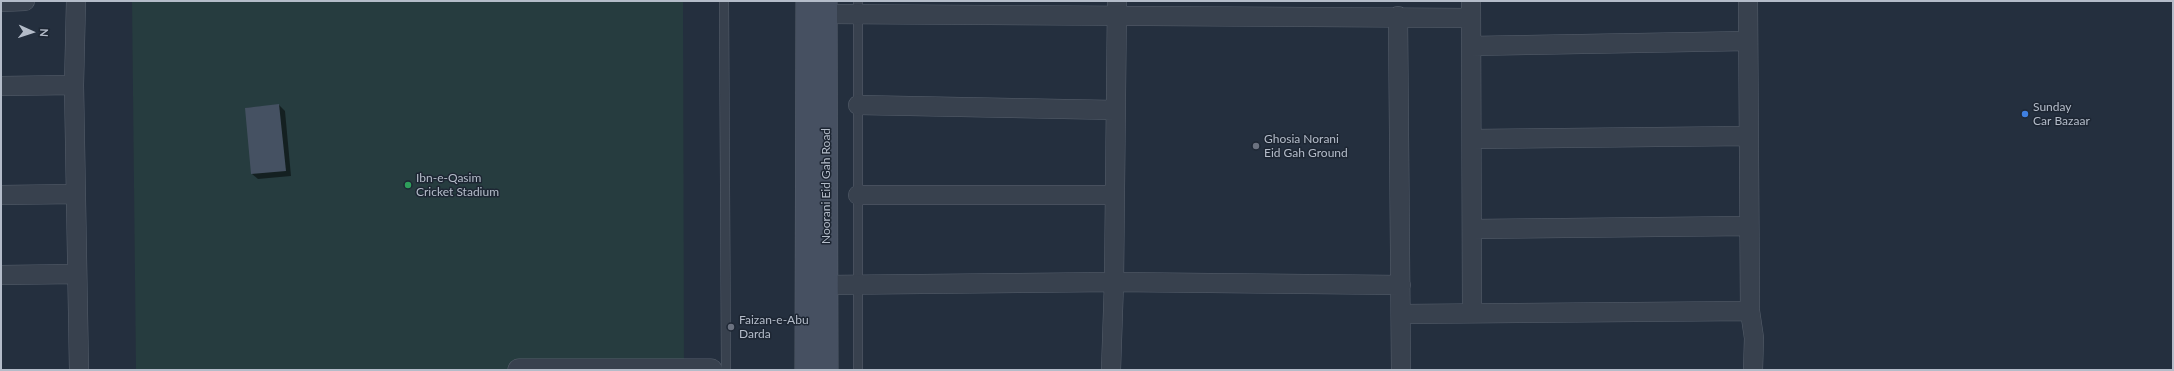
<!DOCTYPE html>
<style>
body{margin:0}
#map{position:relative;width:2174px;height:371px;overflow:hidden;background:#242f3e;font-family:Lato,sans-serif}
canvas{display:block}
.frame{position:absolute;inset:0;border:2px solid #b4bcc9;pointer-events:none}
.north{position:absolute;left:12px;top:12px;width:40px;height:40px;-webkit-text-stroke:3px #1d2633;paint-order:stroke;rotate:93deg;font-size:11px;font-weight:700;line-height:16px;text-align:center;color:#b4bcc9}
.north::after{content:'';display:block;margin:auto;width:14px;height:18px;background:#b4bcc9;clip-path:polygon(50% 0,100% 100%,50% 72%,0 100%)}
</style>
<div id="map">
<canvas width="2174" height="371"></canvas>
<div class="frame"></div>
<div class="north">N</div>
</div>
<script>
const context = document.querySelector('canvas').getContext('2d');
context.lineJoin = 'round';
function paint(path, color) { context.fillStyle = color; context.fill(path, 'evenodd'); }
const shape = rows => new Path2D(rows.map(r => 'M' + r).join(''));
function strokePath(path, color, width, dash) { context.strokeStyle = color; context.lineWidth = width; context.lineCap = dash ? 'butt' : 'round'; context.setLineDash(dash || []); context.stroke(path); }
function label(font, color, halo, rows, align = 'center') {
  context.font = font + ' Lato,sans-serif'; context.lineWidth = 3; context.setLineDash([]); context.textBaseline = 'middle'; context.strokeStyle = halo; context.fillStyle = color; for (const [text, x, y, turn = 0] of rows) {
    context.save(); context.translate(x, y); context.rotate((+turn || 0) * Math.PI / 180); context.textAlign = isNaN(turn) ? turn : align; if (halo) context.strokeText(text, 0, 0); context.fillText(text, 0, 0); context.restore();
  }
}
const green = shape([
 [132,1,683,1,684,369,136,370]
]);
const shadow = shape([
 [279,105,285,111,291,176,258,179,252,174,246,108]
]);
const building = shape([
 [279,104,286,171,251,174,245,108]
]);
const service = shape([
 [724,1,726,370],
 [858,370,858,1]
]);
const minor = shape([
 [76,1,74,85,79,370],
 [1471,1,1472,312],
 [1748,1,1750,311,1754,338,1753,370],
 [1,2,25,1],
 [827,14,1471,18],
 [1398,16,1401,370],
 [1471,46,1748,41],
 [1,86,74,85],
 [858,105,1115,110],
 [1472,139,1748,136],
 [1,195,76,194],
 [858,195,1115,195],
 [1472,229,1749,226],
 [1,275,77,274],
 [826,285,1114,282,1401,285],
 [1402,314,1750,311],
 [1111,370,1114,282,1117,1]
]);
const tertiary = shape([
 [519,370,711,370]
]);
const secondary = shape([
 [826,1,827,370],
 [806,370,807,1]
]);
const markers = [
 [2025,114,4,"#3f7fe0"],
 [1256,146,4,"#6b7280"],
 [408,185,4,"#2e9e5b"],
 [731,327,4,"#6b7280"]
];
const poiNames = [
 ["Sunday",2033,107],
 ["Car Bazaar",2033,121],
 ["Ghosia Norani",1264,139],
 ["Eid Gah Ground",1264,153],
 ["Ibn-e-Qasim",416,178],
 ["Cricket Stadium",416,192],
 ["Faizan-e-Abu",739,320],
 ["Darda",739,334]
];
const streetNames = [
 ["Noorani Eid Gah Road",826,186,-90]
];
paint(green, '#263c3f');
paint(shadow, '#0007');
paint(building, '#455162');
strokePath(service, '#565f6c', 10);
strokePath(minor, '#565f6c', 20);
strokePath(tertiary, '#565f6c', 23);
strokePath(secondary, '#565f6c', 23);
strokePath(service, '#38414e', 9);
strokePath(minor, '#38414e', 19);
strokePath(tertiary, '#38414e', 22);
strokePath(secondary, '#465061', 22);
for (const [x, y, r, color] of markers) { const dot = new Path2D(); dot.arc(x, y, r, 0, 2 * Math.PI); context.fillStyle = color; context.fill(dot); strokePath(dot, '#1d2633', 1.5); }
label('12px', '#b4bcc9', '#1d2633', poiNames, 'left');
label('12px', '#b4bcc9', '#1d2633', streetNames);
</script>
